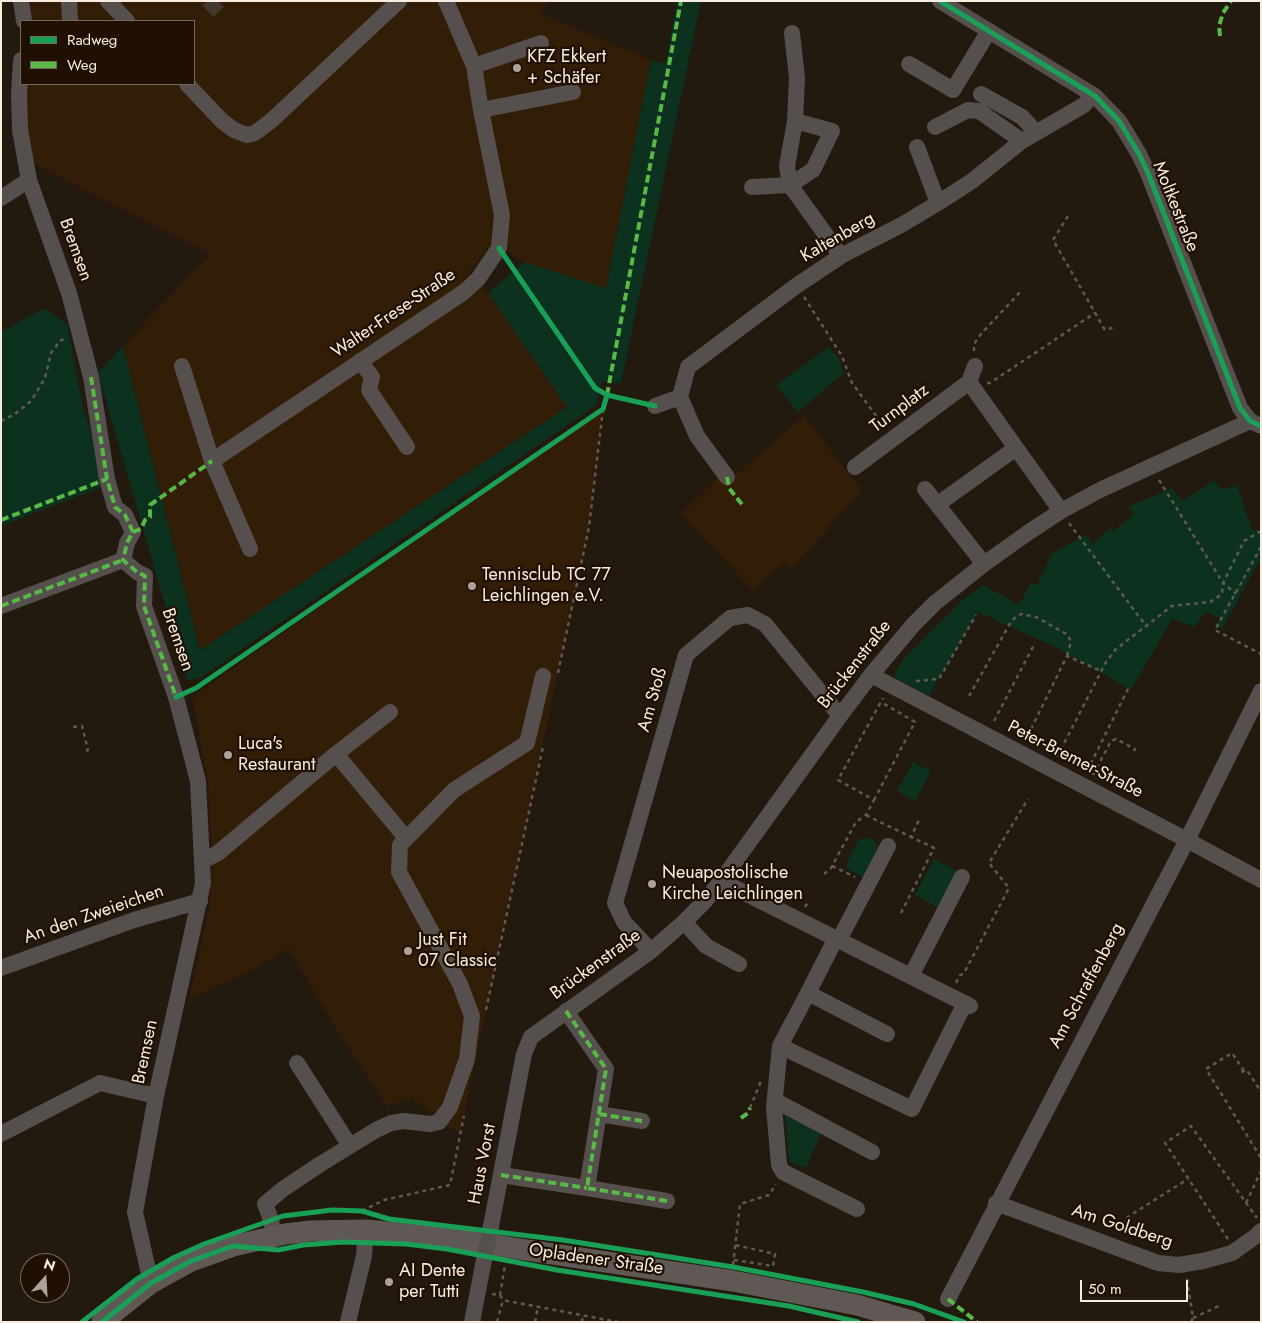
<!DOCTYPE html>
<meta charset="utf-8">
<style>
body{margin:0}
#map{position:relative;width:1262px;height:1323px;overflow:hidden;background:#22190f;font-family:Jost,sans-serif}
canvas{display:block}
.frame{position:absolute;inset:0;border:2px solid #f7ece0;pointer-events:none}
.legend{position:absolute;left:20px;top:20px;width:175px;height:65px;box-sizing:border-box;background:#201001;border:1px solid #76685a;margin:0;padding:6px 9px;list-style:none;font-size:15px;color:#f7ece0}
.legend li{display:flex;align-items:center;gap:10px;height:25px}
.legend b{width:25px;border:1px solid #76685a}
.north{position:absolute;left:20px;top:1253px;width:50px;height:50px;box-sizing:border-box;background:#201001;border:1px solid #76685a;border-radius:50%;rotate:19deg;font-size:14px;font-weight:700;line-height:20px;text-align:center;color:#f7ece0}
.north::after{content:'';display:block;margin:auto;width:18px;height:22px;background:#aca297;clip-path:polygon(50% 0,100% 100%,50% 72%,0 100%)}
.scale{position:absolute;left:1080px;top:1280px;width:108px;height:22px;box-sizing:border-box;border:2px solid #f7ece0;border-top:0;padding-left:6px;font-size:15px;line-height:18px;white-space:nowrap;color:#f7ece0;-webkit-text-stroke:4px #201001;paint-order:stroke}
</style>
<div id="map">
<canvas width="1262" height="1323"></canvas>
<div class="frame"></div>
<ul class="legend">
<li><b style="height:6px;background:#1a9f57"></b>Radweg</li>
<li><b style="height:6px;background:#58b947"></b>Weg</li>
</ul>
<div class="north">N</div>
<div class="scale">50 m</div>
</div>
<script>
const context = document.querySelector('canvas').getContext('2d');
context.lineJoin = 'round';
function paint(path, color) { context.fillStyle = color; context.fill(path, 'evenodd'); }
const shape = rows => new Path2D(rows.map(r => 'M' + r).join(''));
function strokePath(path, color, width, dash) { context.strokeStyle = color; context.lineWidth = width; context.lineCap = dash ? 'butt' : 'round'; context.setLineDash(dash || []); context.stroke(path); }
function label(font, color, halo, rows, align = 'center') {
  context.font = font + ' Jost,sans-serif'; context.lineWidth = 4.5; context.setLineDash([]); context.textBaseline = 'middle'; context.strokeStyle = halo; context.fillStyle = color; for (const [text, x, y, turn = 0] of rows) {
    context.save(); context.translate(x, y); context.rotate((+turn || 0) * Math.PI / 180); context.textAlign = isNaN(turn) ? turn : align; if (halo) context.strokeText(text, 0, 0); context.fillText(text, 0, 0); context.restore();
  }
}
const built = shape([
 [31,1,550,1,539,13,651,60,606,289,524,262,492,243,469,272,488,293,567,407,200,650,123,346,210,254,31,162,24,130,27,84,194,84,194,21,30,21],
 [603,409,589,527,460,1133,450,1128,412,1098,387,1106,335,1027,289,949,246,973,189,999,209,911,213,863,208,784,193,701,199,692],
 [804,416,862,490,792,569,783,563,753,590,681,514,718,478,738,473]
]);
const green = shape([
 [677,1,701,1,621,383,602,381,596,405,200,678,187,680,98,373,123,346,200,650,567,407,488,293,524,262,606,288,651,60,666,64],
 [45,308,67,324,83,408,95,445,105,486,1,526,1,332],
 [829,347,839,359,844,373,798,412,776,385],
 [1214,481,1222,490,1237,485,1252,530,1261,530,1261,558,1222,629,1215,626,1220,618,1206,612,1194,627,1172,619,1131,690,1057,648,978,612,929,696,894,677,895,673,903,660,931,631,964,599,983,585,1019,605,1031,583,1037,585,1048,562,1047,561,1053,553,1085,535,1093,544,1110,528,1113,532,1134,514,1128,507,1172,488,1182,501],
 [913,762,931,771,915,801,897,791],
 [866,838,872,839,877,844,877,851,864,877,849,870,846,865,859,839],
 [934,859,958,872,939,908,915,895],
 [785,1113,822,1131,806,1168,789,1161]
]);
const minorTunnel = shape([
 [208,11,218,1]
]);
const path = shape([
 [1068,216,1053,240,1105,330,1115,327],
 [804,297,842,356,852,383,885,428],
 [974,351,974,344,981,334,1021,291],
 [987,383,990,383,1095,313],
 [1,421,15,414,31,401,45,378,51,353,60,341,65,338],
 [1159,480,1223,583,1244,541,1261,531],
 [1069,523,1146,626],
 [1261,547,1215,630,1261,654],
 [558,673,589,527,603,409],
 [916,681,939,679,976,615],
 [969,696,1012,620,1021,614,1036,617,1068,635,1071,642,1067,656],
 [994,721,1035,643],
 [73,727,82,726,88,750,83,752],
 [1031,729,1067,656,1101,671],
 [1057,757,1106,662,1116,649,1172,606,1210,602,1222,594,1223,583,1236,594],
 [1087,771,1129,687],
 [1093,775,1111,741,1116,739,1135,749,1134,751],
 [874,800,915,722,881,702],
 [866,815,911,837,920,818],
 [832,866,855,877],
 [824,874,831,868,856,822,866,815,874,800,838,780,883,698],
 [805,907,809,900],
 [901,913,934,848,911,837],
 [956,983,959,976,964,973,1009,888,989,863,1028,799],
 [486,1010,543,747],
 [1244,1071,1232,1053,1206,1069,1261,1158],
 [1241,1072,1247,1070,1261,1092],
 [750,1108,761,1081],
 [1246,1203,1261,1171],
 [362,1211,384,1200,450,1185,464,1116],
 [1119,1232,1126,1218,1188,1179],
 [1228,1239,1165,1143,1191,1126,1257,1218],
 [734,1260,773,1266,775,1254,735,1245],
 [733,1265,740,1204,769,1195,776,1184],
 [1187,1279,1193,1318,1191,1322],
 [492,1294,500,1295,505,1265],
 [500,1295,503,1300,618,1322],
 [1193,1318,1221,1305],
 [497,1322,503,1300],
 [535,1322,538,1307],
 [582,1322,583,1315]
]);
const minor = shape([
 [21,1,24,21],
 [69,1,70,21],
 [108,1,127,21],
 [940,1,1095,96,1119,121,1139,154,1148,173,1240,408,1250,421,1261,426],
 [792,33,797,78,795,121,787,166,790,185,841,256],
 [21,60,19,94,20,130,29,180,69,293,91,377,107,479,115,507,125,515,133,532,127,543,123,560,137,572,145,576,144,606,176,697,198,781,203,883,156,1096,135,1212,151,1283],
 [909,64,953,90,989,31],
 [474,66,541,43],
 [187,84,222,121,234,130,247,135,255,133,272,120,399,1],
 [981,94,1022,117,1036,132],
 [481,110,573,92],
 [935,127,968,110,979,111,1022,141],
 [917,147,938,203],
 [752,187,790,185,813,170,832,131,795,121],
 [1,198,29,180],
 [360,361,372,377,369,390,407,447],
 [182,366,212,461,250,549],
 [969,382,1061,511],
 [680,397,697,436,727,477],
 [655,406,680,397,688,367,796,286,841,256,903,224,938,203,972,181,1022,141,1084,105,1093,95],
 [212,461,464,292,478,279,499,248,502,215,481,110,474,66,446,1],
 [855,467,969,382,975,366],
 [925,489,984,564],
 [938,504,1016,448],
 [1,606,123,560],
 [871,675,1187,840,1261,880],
 [336,754,406,838],
 [203,861,218,853,336,754,390,712],
 [721,881,970,1006],
 [684,922,706,946,739,964],
 [839,940,888,846],
 [651,951,624,922,615,903,686,655,730,618,748,615,765,624,840,716],
 [1,968,134,920,200,901],
 [911,976,962,877],
 [808,993,836,938],
 [566,1011,606,1069,587,1188,667,1201],
 [780,1046,912,1109,965,1003],
 [297,1063,350,1146],
 [776,1101,872,1152],
 [599,1114,642,1121],
 [1,1134,100,1083,156,1096],
 [501,1175,587,1188],
 [996,1203,1158,1263,1179,1265,1203,1261,1232,1253,1256,1236,1261,1231],
 [857,1209,783,1172,779,1165,774,1107,780,1046,808,993,887,1034],
 [491,1226,524,1054,531,1037,651,951,684,922,706,900,721,881,840,716,871,675,913,625,935,603,984,564,1029,532,1061,511,1100,490,1250,421],
 [274,1236,271,1220,265,1204,283,1189,319,1165,376,1130,391,1123,404,1121,430,1124,439,1122,450,1107,467,1059,472,1016,460,984,399,872,400,845,454,790,527,743,543,676],
 [948,1299,1187,840,1261,691],
 [348,1322,364,1256,366,1230],
 [472,1322,483,1265]
]);
const major = shape([
 [102,1322,151,1283,191,1261,233,1246,285,1234,311,1231,366,1230,433,1236,733,1281,857,1305,915,1322]
]);
const minorBridge = shape([
 [483,1265,491,1226]
]);
const quiet = shape([
 [1220,36,1219,26,1223,13,1231,1],
 [91,377,107,479,115,507,125,515,133,532,127,543,123,560,137,572,145,576,144,606,176,697,180,695],
 [607,395,681,1],
 [727,477,729,488,744,507],
 [1,520,107,479],
 [133,532,141,529,145,520,150,517,150,505,212,461],
 [1,606,123,560],
 [566,1011,606,1069,587,1188,667,1201],
 [599,1114,642,1121],
 [741,1118,748,1113,750,1108],
 [501,1175,587,1188],
 [948,1299,977,1322]
]);
const cycleway = shape([
 [940,1,1095,96,1119,121,1139,154,1148,173,1240,408,1250,421,1261,426],
 [499,248,595,388,607,395],
 [176,697,196,688,603,409,607,395,655,406],
 [82,1322,137,1279,173,1258,204,1244,283,1216,332,1210,362,1211,389,1219,563,1240,733,1267,863,1292,914,1304,964,1322],
 [102,1322,151,1283,191,1261,233,1246,278,1250,303,1245,343,1242,406,1244,447,1249,557,1270,789,1306,858,1322]
]);
const markers = [
 [517,68,5,"#aca297"],
 [472,586,5,"#aca297"],
 [228,755,5,"#aca297"],
 [652,884,5,"#aca297"],
 [408,951,5,"#aca297"],
 [389,1282,5,"#aca297"]
];
const poiNames = [
 ["KFZ Ekkert",527,58],
 ["+ Schäfer",527,79],
 ["Tennisclub TC 77",482,576],
 ["Leichlingen e.V.",482,597],
 ["Luca's",238,745],
 ["Restaurant",238,766],
 ["Neuapostolische",662,874],
 ["Kirche Leichlingen",662,895],
 ["Just Fit",418,941],
 ["07 Classic",418,962],
 ["AI Dente",399,1272],
 ["per Tutti",399,1293]
];
const streetNames = [
 ["Moltkestraße",1175,207,68],
 ["Kaltenberg",838,238,-30],
 ["Bremsen",75,250,70],
 ["Walter-Frese-Straße",394,314,-34],
 ["Turnplatz",900,409,-37],
 ["Bremsen",177,640,71],
 ["Brückenstraße",855,665,-52],
 ["Am Stoß",653,700,-74],
 ["Peter-Bremer-Straße",1075,760,27],
 ["An den Zweieichen",94,915,-19],
 ["Brückenstraße",596,965,-36],
 ["Am Schraffenberg",1087,986,-62],
 ["Bremsen",146,1052,-78],
 ["Haus Vorst",483,1164,-79],
 ["Am Goldberg",1122,1227,18],
 ["Opladener Straße",596,1260,8]
];
paint(built, '#321e07');
paint(green, '#0d311f');
strokePath(minorTunnel, '#42392e', 16, [16, 8]);
strokePath(path, '#5e5955', 2.5, [4, 4]);
strokePath(minor, '#554f4d', 16);
strokePath(major, '#5f5855', 21);
strokePath(minorBridge, '#554f4d', 16);
strokePath(quiet, '#58b947', 4, [8, 4]);
strokePath(cycleway, '#1a9f57', 5);
for (const [x, y, r, color] of markers) { const dot = new Path2D(); dot.arc(x, y, r, 0, 2 * Math.PI); context.fillStyle = color; context.fill(dot); strokePath(dot, '#201001', 2); }
label('18px', '#f7ece0', '#201001', poiNames, 'left');
label('18px', '#f7ece0', '#201001', streetNames);
</script>
